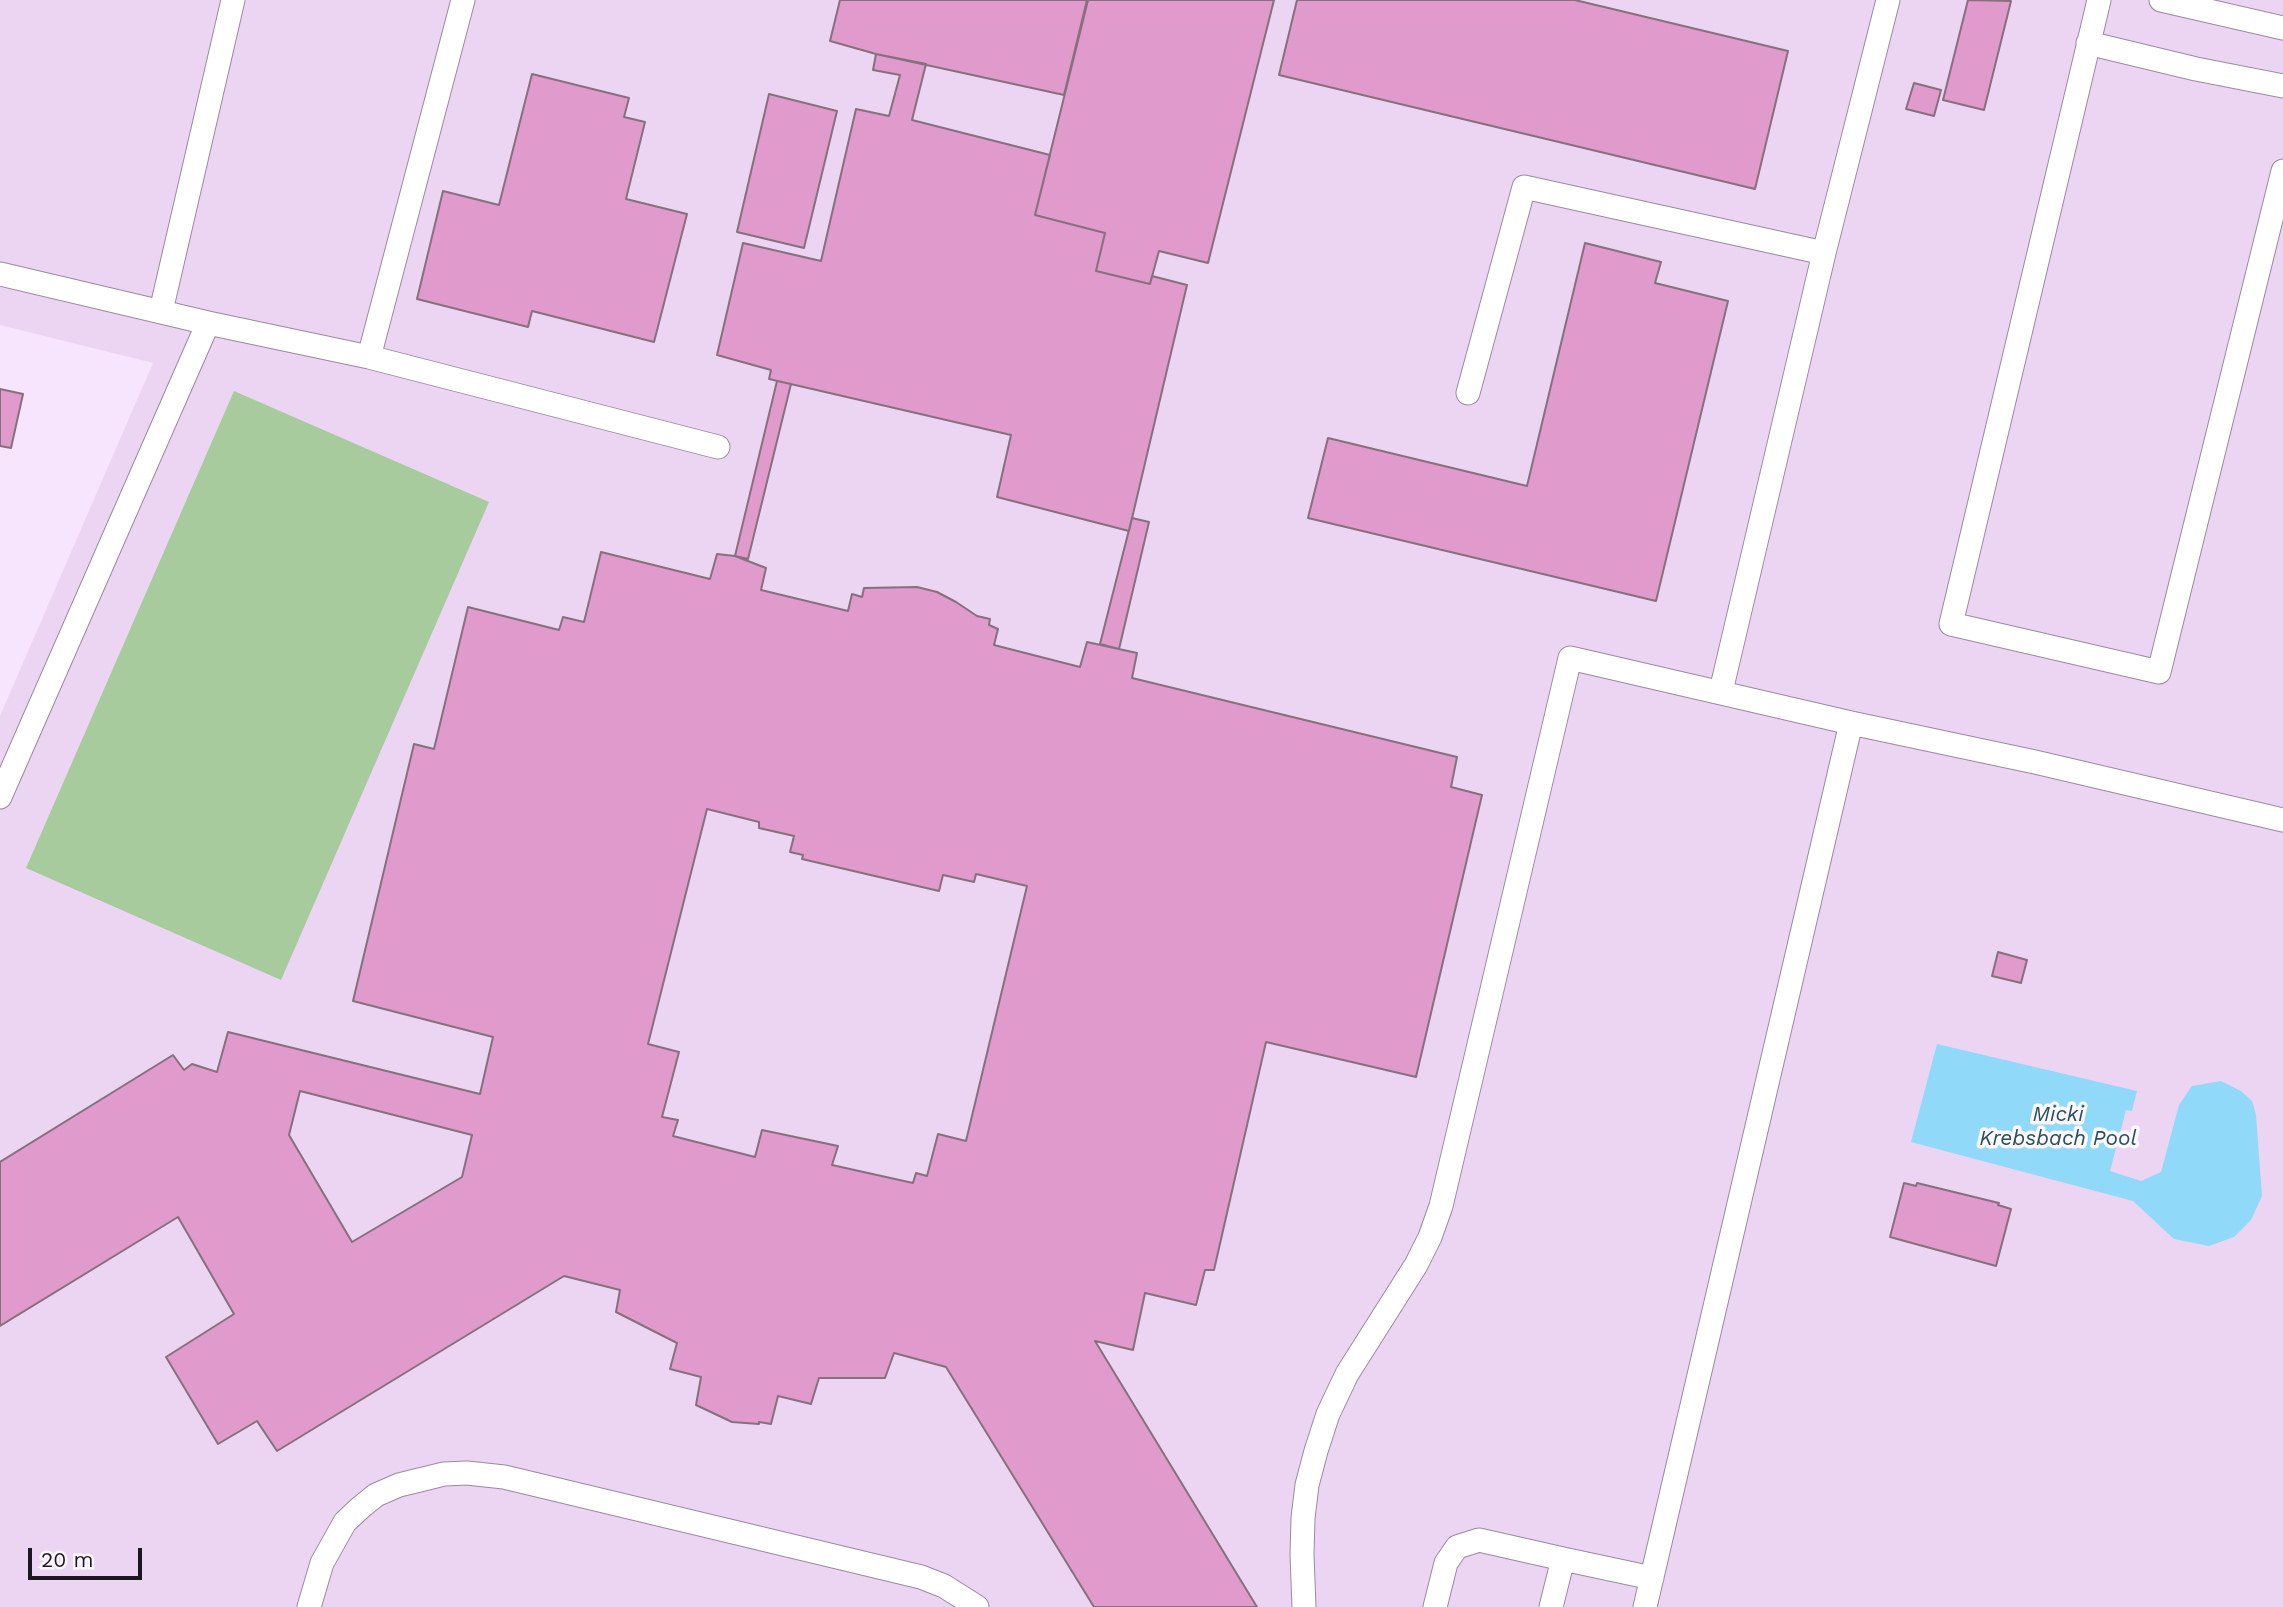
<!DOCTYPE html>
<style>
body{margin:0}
#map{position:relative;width:2283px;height:1607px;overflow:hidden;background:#f6e5fc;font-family:"Work Sans",sans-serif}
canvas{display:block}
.scale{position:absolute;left:28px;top:1548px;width:114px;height:32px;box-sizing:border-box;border:4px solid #1d171f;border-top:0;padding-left:9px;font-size:21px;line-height:24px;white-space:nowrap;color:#1d171f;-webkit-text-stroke:5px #fbf7fc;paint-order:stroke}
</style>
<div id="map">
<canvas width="2283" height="1607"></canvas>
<div class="scale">20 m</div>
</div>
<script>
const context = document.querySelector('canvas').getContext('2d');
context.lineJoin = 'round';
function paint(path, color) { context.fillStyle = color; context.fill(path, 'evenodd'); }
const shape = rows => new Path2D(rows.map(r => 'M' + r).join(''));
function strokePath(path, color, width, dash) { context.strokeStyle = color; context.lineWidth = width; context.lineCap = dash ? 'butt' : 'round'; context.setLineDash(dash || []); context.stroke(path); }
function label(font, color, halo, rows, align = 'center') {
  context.font = font + ' "Work Sans",sans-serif'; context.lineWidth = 7; context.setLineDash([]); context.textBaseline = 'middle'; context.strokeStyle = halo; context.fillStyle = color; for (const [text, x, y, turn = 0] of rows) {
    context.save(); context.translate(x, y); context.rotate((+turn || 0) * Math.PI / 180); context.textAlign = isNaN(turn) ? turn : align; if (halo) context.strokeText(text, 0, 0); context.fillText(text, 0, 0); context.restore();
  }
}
const built = shape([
 [0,0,2283,0,2283,1607,0,1607,0,716,153,363,0,325]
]);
const green = shape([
 [234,391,489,502,281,980,26,868]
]);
const water = shape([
 [1937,1044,2137,1091,2132,1111,2126,1110,2110,1171,2141,1181,2161,1172,2179,1105,2192,1086,2221,1081,2241,1091,2252,1101,2256,1115,2262,1196,2251,1220,2234,1237,2209,1246,2174,1239,2133,1201,1911,1142]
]);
const building = shape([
 [840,0,1087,0,1064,95,876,54,830,41,840,0],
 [1088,0,1274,0,1208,263,1159,251,1150,284,1096,271,1105,233,1035,215,1088,0],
 [1297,0,1575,0,1788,51,1755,189,1279,75,1297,0],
 [1968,0,2011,1,1984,110,1943,100,1968,0],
 [876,54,926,64,912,120,1050,155,1035,215,1105,233,1096,271,1150,284,1152,276,1187,285,1129,531,997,497,1011,435,769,379,771,370,717,355,743,243,821,261,856,109,889,116,900,75,873,70,876,54],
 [532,74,629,98,624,117,645,122,626,199,687,214,654,342,532,311,528,327,417,299,443,191,499,205,532,74],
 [1914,83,1941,90,1934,116,1906,109,1914,83],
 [769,94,837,111,804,248,737,232,769,94],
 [1585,243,1661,262,1655,283,1728,301,1656,601,1308,518,1328,438,1527,486,1585,243],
 [777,381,791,384,748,559,735,556,777,381],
 [0,389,23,394,11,448,0,446,0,389],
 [1132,518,1149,522,1119,649,1100,644,1132,518],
 [601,552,710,579,717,554,735,556,766,568,761,590,848,611,852,594,862,597,864,588,917,587,937,592,956,602,977,616,990,619,989,625,998,629,994,645,1080,667,1087,642,1137,653,1132,678,1457,757,1451,787,1482,795,1416,1077,1266,1042,1214,1270,1205,1270,1196,1305,1145,1293,1133,1350,1095,1341,1257,1607,1094,1607,946,1367,894,1353,885,1378,819,1378,811,1404,778,1396,771,1424,759,1422,759,1424,732,1422,696,1405,701,1377,670,1369,677,1343,616,1312,620,1290,564,1276,277,1451,257,1421,218,1444,166,1357,234,1314,178,1217,0,1326,0,1162,173,1055,184,1070,192,1064,217,1072,228,1032,480,1094,493,1037,353,1001,414,744,434,749,468,607,559,630,563,617,584,622,601,552],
 [707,809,759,822,759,828,794,836,790,852,803,855,802,859,939,891,943,875,974,882,976,874,1027,886,966,1141,938,1134,927,1176,916,1173,913,1183,832,1165,838,1146,762,1130,755,1157,673,1136,678,1120,662,1117,679,1052,648,1044,707,809],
 [300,1091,472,1135,462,1177,352,1242,289,1135,300,1091],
 [1998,952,2027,960,2021,983,1992,976,1998,952],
 [1904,1183,1916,1186,1917,1183,1999,1203,1998,1205,2011,1209,1996,1266,1890,1237,1904,1183]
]);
const lane = shape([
 [2099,0,1951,624,2159,672,2283,171],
 [2161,0,2283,28],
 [2088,43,2196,69,2283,86],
 [0,274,208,323,369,357,718,447],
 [161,311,233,0],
 [369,357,463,0],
 [1468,393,1524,187,1824,253],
 [1721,691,1824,253,1888,0],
 [1851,723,2035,762,2283,820],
 [0,797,208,323],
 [309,1607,322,1563,345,1522,360,1508,376,1495,399,1485,444,1474,467,1473,504,1477,921,1577,944,1586,977,1607],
 [1304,1607,1302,1555,1303,1518,1307,1485,1316,1451,1328,1414,1347,1374,1416,1265,1430,1237,1441,1206,1570,658,1851,723,1645,1607],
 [1435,1607,1446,1563,1457,1547,1479,1540,1563,1559],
 [1551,1607,1563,1559,1652,1578]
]);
const waterNames = [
 ["Micki",2058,1115],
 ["Krebsbach Pool",2058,1139]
];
paint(built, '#ecd5f3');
paint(green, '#a7cb9d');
paint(water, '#91d9f8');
paint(building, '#e09acb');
strokePath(building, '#86707f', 2);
strokePath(lane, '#9a8a9f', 25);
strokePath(lane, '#fff', 23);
label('italic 21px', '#264f60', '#fbf7fc', waterNames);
</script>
